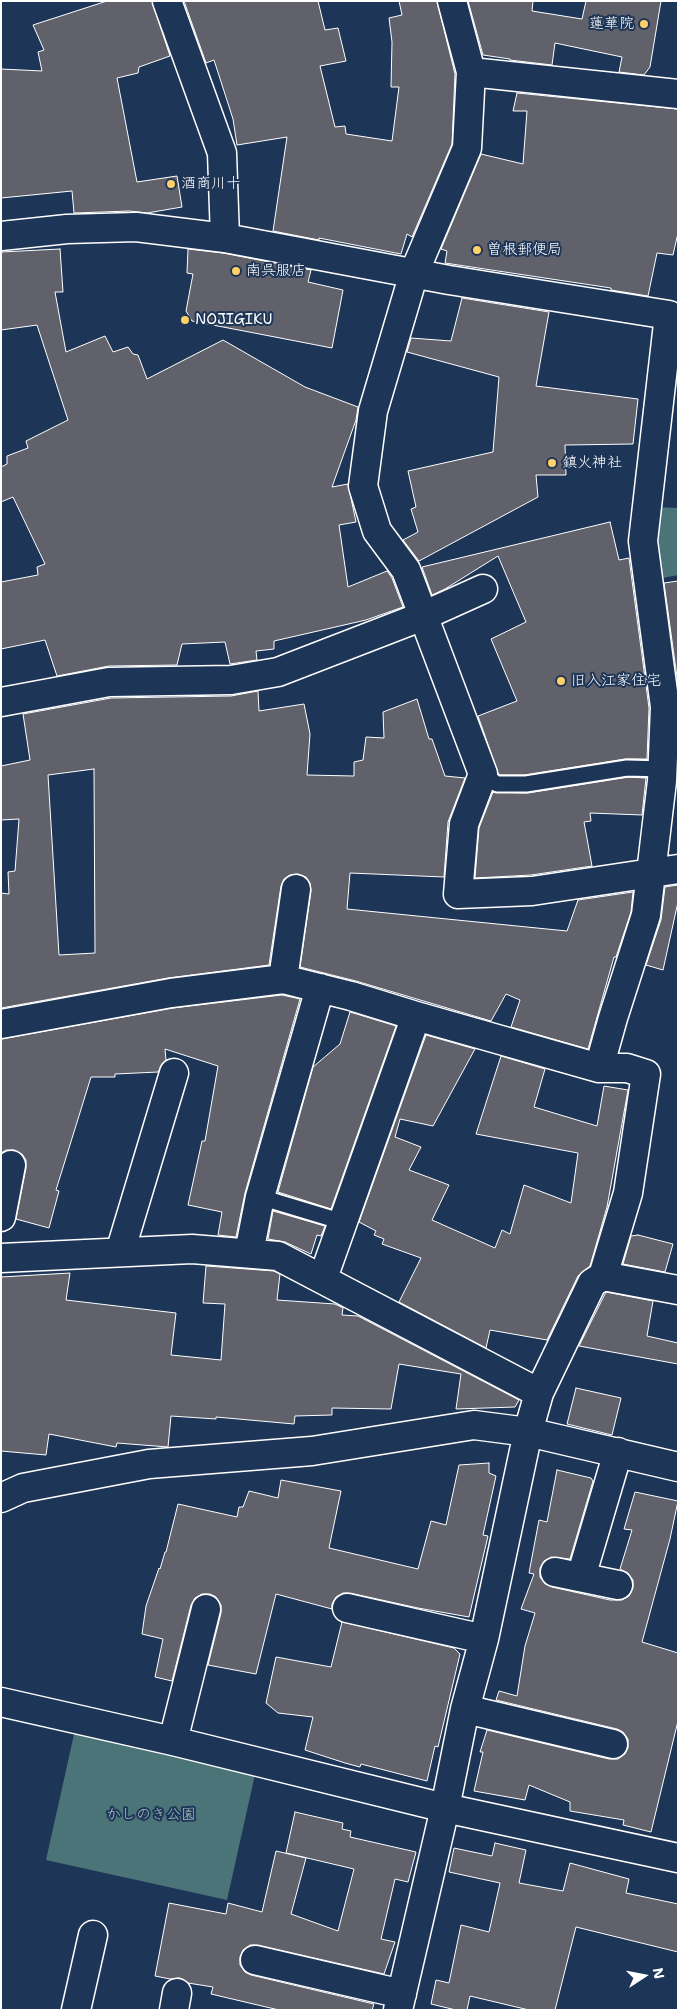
<!DOCTYPE html>
<meta charset="utf-8">
<style>
body{margin:0}
#map{position:relative;width:679px;height:2011px;overflow:hidden;background:#1d3557;font-family:"Shantell Sans",sans-serif}
canvas{display:block}
.frame{position:absolute;inset:0;border:2px solid #fff;pointer-events:none}
.north{position:absolute;left:619px;top:1951px;width:50px;height:50px;-webkit-text-stroke:4px #1d3557;paint-order:stroke;rotate:79deg;font-size:14px;font-weight:700;line-height:20px;text-align:center;color:#fff}
.north::after{content:'';display:block;margin:auto;width:18px;height:22px;background:#fff;clip-path:polygon(50% 0,100% 100%,50% 72%,0 100%)}
</style>
<div id="map">
<canvas width="679" height="2011"></canvas>
<div class="frame"></div>
<div class="north">N</div>
</div>
<script>
const context = document.querySelector('canvas').getContext('2d');
context.lineJoin = 'round';
function paint(path, color) { context.fillStyle = color; context.fill(path, 'evenodd'); }
const shape = rows => new Path2D(rows.map(r => 'M' + r).join(''));
function strokePath(path, color, width, dash) { context.strokeStyle = color; context.lineWidth = width; context.lineCap = dash ? 'butt' : 'round'; context.setLineDash(dash || []); context.stroke(path); }
function label(font, color, halo, rows, align = 'center') {
  context.font = font + ' "Shantell Sans","Klee One",sans-serif'; context.lineWidth = 4; context.setLineDash([]); context.textBaseline = 'middle'; context.strokeStyle = halo; context.fillStyle = color; for (const [text, x, y, turn = 0] of rows) {
    context.save(); context.translate(x, y); context.rotate((+turn || 0) * Math.PI / 180); context.textAlign = isNaN(turn) ? turn : align; if (halo) context.strokeText(text, 0, 0); context.fillText(text, 0, 0); context.restore();
  }
}
const green = shape([
 [655,507,678,508,678,575,658,579],
 [75,1730,256,1770,227,1900,46,1860]
]);
const building = shape([
 [107,1,152,1,170,56,139,67,138,73,117,78,137,182,177,176,182,207,147,213,129,211,74,213,72,191,1,198,1,69,42,71,38,52,44,50,33,25,107,1],
 [184,1,318,1,325,30,338,28,346,61,320,66,335,127,345,126,346,134,392,141,399,87,391,87,392,42,389,18,402,15,399,1,437,1,455,74,452,144,412,237,407,234,401,254,319,238,319,240,273,231,287,137,237,145,233,119,214,60,206,63,184,1],
 [468,1,533,1,532,11,582,19,586,1,661,1,650,67,644,75,619,72,622,57,555,43,552,65,510,60,510,59,483,55,468,1],
 [517,93,678,109,678,233,673,255,657,253,648,296,611,290,611,288,445,263,447,251,441,249,481,154,523,164,527,111,513,111,517,93],
 [60,249,63,292,55,292,66,352,105,336,113,352,128,347,133,354,138,355,147,379,223,340,305,387,358,407,356,420,332,487,348,484,356,522,339,525,348,587,387,571,392,578,403,607,366,620,274,641,274,649,256,651,257,660,230,664,225,642,182,644,177,665,109,666,57,676,45,640,1,649,1,582,38,575,37,567,45,564,13,497,1,502,1,467,7,464,7,456,28,448,26,441,68,420,37,325,1,330,1,252,60,249],
 [188,249,223,253,311,270,308,282,343,290,332,348,192,321,186,311,193,274,187,273,188,249],
 [462,298,549,312,536,386,638,399,633,444,565,445,566,475,536,475,538,497,419,561,403,540,418,532,411,509,416,507,408,471,493,452,499,377,407,352,411,338,451,341,462,298],
 [610,522,619,560,629,558,649,708,647,759,626,759,525,775,500,775,498,773,478,716,517,701,491,639,526,622,498,556,445,589,432,595,422,567,610,522],
 [678,581,678,684,664,583,678,581],
 [258,691,259,711,304,704,310,734,307,775,354,776,354,762,363,760,366,737,384,738,383,712,417,699,429,739,432,739,445,776,465,778,448,822,444,877,350,873,347,909,567,931,578,900,633,892,631,912,616,957,614,957,588,1049,511,1027,520,1000,506,994,491,1021,356,981,300,967,311,891,310,883,306,877,298,874,290,875,284,879,281,886,269,965,168,978,1,1008,1,893,9,894,8,872,15,871,19,819,1,820,1,766,30,760,23,714,111,698,231,696,258,691],
 [94,769,95,953,59,955,48,775,94,769],
 [628,777,646,778,642,815,590,813,591,821,584,822,592,866,531,875,475,878,479,828,493,792,527,793,628,777],
 [678,885,678,902,663,970,646,965,661,920,665,887,678,885],
 [282,995,300,999,245,1193,236,1237,218,1235,222,1212,188,1205,202,1141,205,1141,218,1066,165,1049,166,1060,158,1072,115,1074,115,1077,91,1077,56,1190,59,1191,49,1228,16,1219,26,1168,26,1160,22,1154,14,1150,6,1150,1,1153,1,1039,173,1008,282,995],
 [350,1012,396,1026,331,1209,278,1192,313,1067,340,1044,350,1012],
 [426,1035,475,1049,433,1126,400,1119,395,1137,421,1147,409,1170,449,1185,432,1220,495,1248,502,1230,510,1234,524,1185,571,1203,578,1153,476,1134,501,1056,545,1069,534,1107,597,1126,604,1086,628,1090,607,1207,590,1266,578,1276,547,1340,490,1330,486,1348,399,1302,421,1258,382,1244,384,1239,374,1235,376,1231,359,1222,426,1035],
 [273,1211,325,1226,321,1236,317,1235,311,1254,285,1242,268,1239,273,1211],
 [638,1235,673,1244,665,1272,623,1264,631,1236,638,1235],
 [206,1266,274,1271,280,1274,277,1300,335,1304,343,1308,342,1315,358,1316,519,1400,515,1407,456,1409,461,1374,399,1364,391,1409,332,1408,332,1415,295,1416,294,1424,216,1417,216,1419,171,1416,168,1447,117,1443,116,1447,49,1434,46,1455,1,1451,1,1277,70,1273,66,1300,176,1313,171,1355,221,1360,225,1304,203,1303,206,1266],
 [606,1292,653,1301,647,1336,678,1343,678,1364,579,1346,606,1292],
 [576,1388,621,1398,612,1435,567,1424,576,1388],
 [489,1463,489,1473,496,1476,483,1535,488,1536,469,1617,418,1608,350,1593,343,1593,336,1597,332,1604,332,1609,276,1594,256,1674,208,1665,221,1613,221,1605,216,1597,210,1594,202,1594,195,1598,191,1605,172,1681,155,1677,163,1639,142,1634,146,1606,159,1568,160,1569,165,1552,166,1552,178,1504,237,1517,239,1507,243,1507,249,1491,278,1498,281,1480,341,1491,329,1548,418,1569,431,1521,446,1525,459,1465,489,1463],
 [557,1470,591,1478,593,1481,570,1559,551,1557,544,1561,540,1568,540,1577,545,1584,552,1587,610,1600,622,1600,629,1596,633,1588,633,1580,628,1573,620,1569,632,1530,624,1529,635,1492,678,1501,670,1539,642,1642,678,1653,678,1721,651,1832,623,1825,624,1820,570,1811,570,1802,529,1785,525,1800,474,1791,483,1752,480,1752,487,1730,609,1759,618,1759,625,1754,628,1748,628,1739,623,1732,617,1729,496,1700,499,1691,517,1696,525,1646,535,1613,521,1609,534,1574,529,1573,539,1520,547,1522,557,1470],
 [342,1622,454,1648,460,1654,438,1747,435,1746,427,1781,361,1764,360,1767,345,1763,305,1750,313,1717,278,1713,266,1703,276,1657,331,1667,342,1622],
 [295,1812,343,1823,342,1829,351,1831,350,1837,416,1852,408,1882,395,1879,381,1939,395,1942,384,1974,258,1945,250,1945,243,1950,240,1957,240,1965,245,1972,251,1975,374,2004,372,2010,279,2010,211,1994,213,1987,188,1983,180,1978,170,1979,155,1976,169,1903,226,1914,228,1903,262,1912,276,1851,306,1858,291,1914,338,1931,354,1869,286,1853,295,1812],
 [495,1843,526,1850,519,1883,563,1891,570,1863,629,1879,626,1893,678,1904,678,1952,576,1927,555,2010,529,2010,470,1996,467,2010,456,2010,431,2004,436,1980,449,1983,461,1925,489,1932,500,1883,449,1872,454,1848,492,1856,495,1843]
]);
const service = shape([
 [483,774,497,784,526,784,627,768,663,769],
 [260,1197,343,1222]
]);
const minor = shape([
 [167,1,222,153,225,238],
 [452,1,471,72,467,148,414,273,373,411,363,486,377,531,406,570,483,774,464,824,458,894,532,891,678,869],
 [471,72,678,94],
 [1,236,67,229,136,227,225,238,449,280,669,315,643,541,665,707,662,781,646,915,613,1018,599,1068,627,1068,646,1074,628,1193,603,1276],
 [1,702,109,682,231,680,278,672,423,616,483,589],
 [283,979,296,889],
 [1,1024,171,993,283,979,351,996,416,1016,599,1068],
 [1,1217,11,1165],
 [120,1252,174,1073],
 [249,1253,260,1197,320,988],
 [1,1258,192,1249,278,1256,539,1393],
 [323,1278,416,1016],
 [678,1290,603,1276,592,1283,539,1393,528,1432,678,1467],
 [1,1498,23,1488,149,1464,312,1451,474,1425,528,1432,484,1639,465,1709,445,1808,398,2010],
 [555,1572,618,1585],
 [581,1577,618,1452],
 [347,1608,484,1639],
 [1,1702,173,1741,445,1808,678,1858],
 [465,1709,613,1744],
 [173,1741,206,1609],
 [255,1960,402,1994],
 [76,2010,93,1935],
 [174,2010,177,1993]
]);
const markers = [
 [644,24,5,"#ffd166"],
 [171,184,5,"#ffd166"],
 [477,250,5,"#ffd166"],
 [236,271,5,"#ffd166"],
 [185,320,5,"#ffd166"],
 [552,463,5,"#ffd166"],
 [561,681,5,"#ffd166"]
];
const poiNames = [
 ["蓮華院",634,24,"right"],
 ["酒商川十",181,184],
 ["曽根郵便局",487,250],
 ["南呉服店",246,271],
 ["NOJIGIKU",195,320],
 ["鎮火神社",562,463],
 ["旧入江家住宅",571,681]
];
const parkNames = [
 ["かしのき公園",151,1815]
];
paint(green, '#4b7479');
paint(building, '#60616a');
strokePath(building, '#fff', 1);
strokePath(service, '#fff', 19);
strokePath(minor, '#fff', 31);
strokePath(service, '#1d3557', 15);
strokePath(minor, '#1d3557', 28);
for (const [x, y, r, color] of markers) { const dot = new Path2D(); dot.arc(x, y, r, 0, 2 * Math.PI); context.fillStyle = color; context.fill(dot); strokePath(dot, '#1d3557', 2); }
label('15px', '#fff', '#1d3557', poiNames, 'left');
label('15px', '#aec0c3', '#1d3557', parkNames);
</script>
